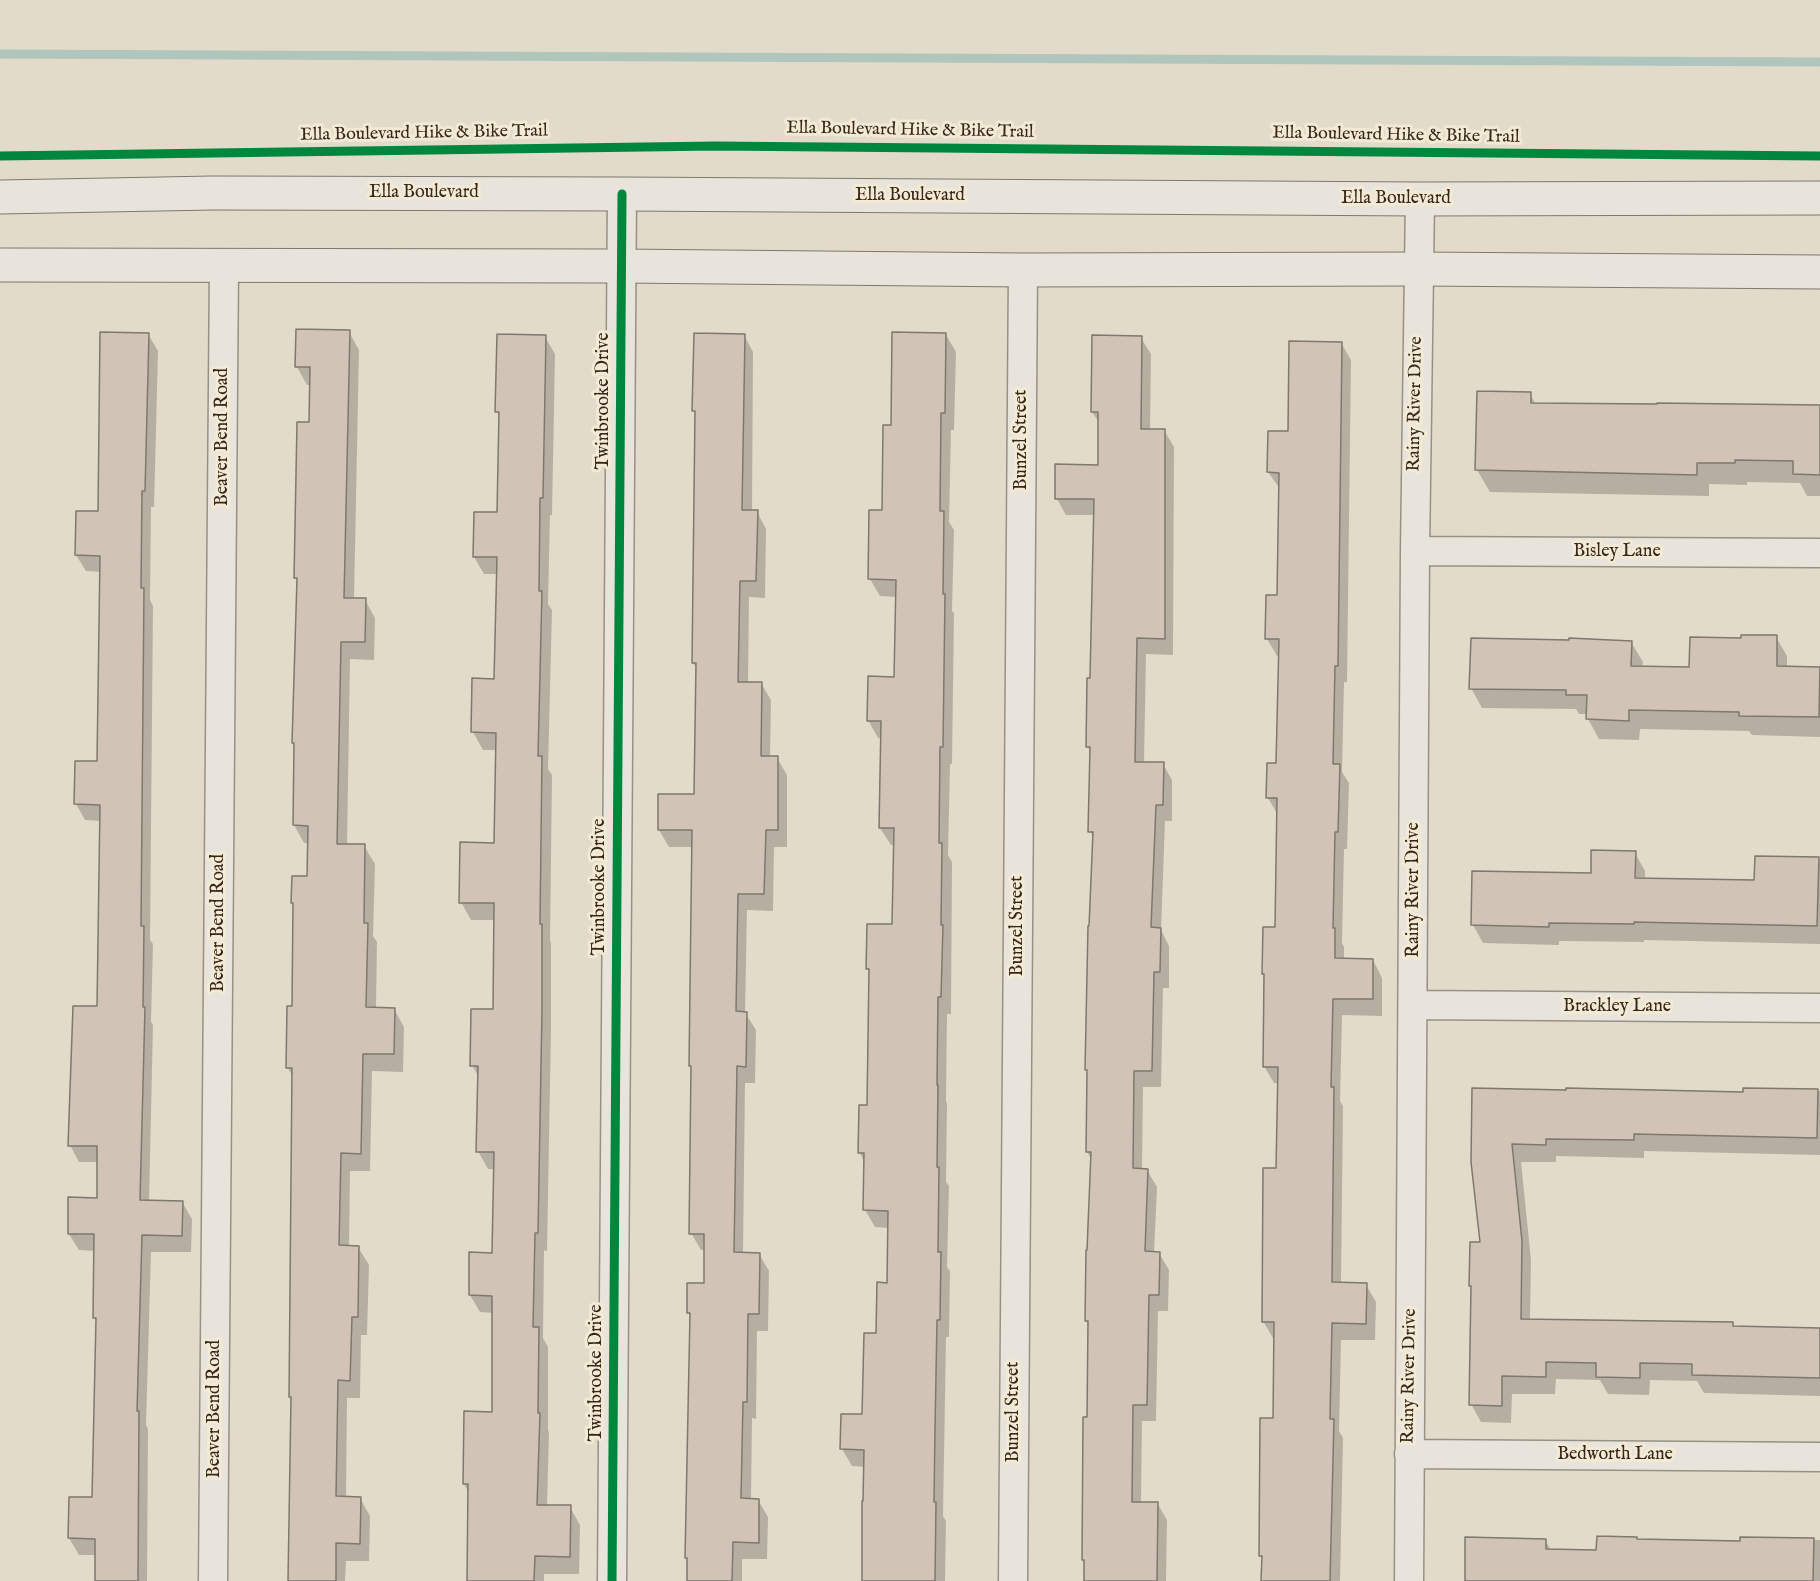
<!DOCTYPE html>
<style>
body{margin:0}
canvas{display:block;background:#e2dbca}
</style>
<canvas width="1820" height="1581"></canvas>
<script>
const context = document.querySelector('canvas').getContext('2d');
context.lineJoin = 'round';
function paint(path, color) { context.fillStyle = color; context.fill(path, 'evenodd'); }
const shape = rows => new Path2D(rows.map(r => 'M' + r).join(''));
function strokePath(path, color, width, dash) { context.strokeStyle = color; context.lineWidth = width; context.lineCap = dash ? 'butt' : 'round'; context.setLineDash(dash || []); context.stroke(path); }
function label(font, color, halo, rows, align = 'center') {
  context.font = font + ' "IM FELL English",serif'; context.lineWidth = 6; context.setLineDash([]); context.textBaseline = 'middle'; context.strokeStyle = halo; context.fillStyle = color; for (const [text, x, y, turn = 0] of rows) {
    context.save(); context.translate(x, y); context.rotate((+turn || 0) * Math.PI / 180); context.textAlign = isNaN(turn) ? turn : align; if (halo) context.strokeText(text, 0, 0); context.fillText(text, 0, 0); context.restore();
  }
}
const shadow = shape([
 [349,332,359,350,354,600,365,600,375,618,374,660,350,659,347,846,364,846,375,864,373,936,377,942,376,1009,394,1009,404,1027,403,1072,372,1071,370,1171,350,1171,349,1247,358,1247,369,1265,367,1335,361,1335,360,1398,347,1398,346,1498,360,1498,370,1516,369,1561,346,1561,345,1581,289,1581,293,1401,290,1397,294,1078,287,1067,293,1008,295,907,293,903,308,877,309,843,304,843,294,825,295,746,294,743,298,582,296,577,311,423,312,385,307,385,297,367],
 [148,334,158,351,154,507,151,507,150,600,153,606,150,940,153,944,151,1022,153,1025,149,1202,182,1202,192,1219,191,1252,151,1252,146,1425,148,1429,147,1581,96,1581,97,1555,79,1555,69,1538,70,1498,94,1499,97,1322,94,1317,96,1251,79,1250,69,1234,98,1199,99,1162,79,1162,70,1145,99,1008,101,821,85,820,76,804,98,763,101,572,86,571,76,555,100,513],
 [744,335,753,352,752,512,757,512,766,529,765,598,749,597,748,683,761,683,771,700,770,758,777,758,787,775,787,847,774,847,773,911,747,910,745,1013,756,1030,755,1083,745,1083,743,1254,759,1254,769,1271,768,1331,757,1331,756,1419,752,1418,751,1500,758,1500,768,1517,767,1559,742,1559,742,1581,689,1581,691,1317,688,1313,705,1285,706,1250,701,1250,691,1233,693,1070,690,1065,693,847,669,847,659,830,695,795,697,669,693,663,697,415,694,410],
 [946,335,956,352,954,430,951,430,949,522,954,530,952,611,954,613,952,764,950,764,948,855,952,862,951,1014,947,1014,946,1101,947,1104,946,1182,949,1186,947,1267,950,1271,949,1337,946,1337,943,1516,946,1521,945,1581,864,1581,866,1467,852,1466,842,1449,864,1416,878,1334,889,1284,890,1228,875,1227,865,1210,865,1163,860,1153,868,1107,870,973,868,969,894,926,895,845,891,845,880,828,882,738,878,738,868,720,896,678,897,597,880,596,870,579,883,512,892,427],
 [498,336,545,337,555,354,552,515,550,515,548,604,552,610,548,769,552,775,550,941,551,943,551,1029,547,1251,544,1250,543,1338,548,1347,548,1430,549,1432,547,1506,570,1507,580,1525,579,1574,544,1574,544,1581,469,1581,469,1493,464,1484,494,1413,494,1313,480,1312,470,1295,493,1254,495,1169,488,1169,478,1151,479,1078,472,1065,495,1011,495,920,471,920,461,902,496,844,497,750,483,750,473,732,496,680,498,574,484,574,474,557,499,514,500,418,497,412],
 [1141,338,1151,354,1150,430,1164,430,1174,447,1173,655,1146,654,1144,764,1163,764,1172,780,1172,821,1165,821,1161,930,1169,946,1169,988,1163,988,1161,1087,1143,1087,1142,1170,1147,1170,1157,1187,1154,1253,1159,1253,1169,1270,1168,1311,1158,1311,1156,1421,1142,1421,1141,1503,1157,1503,1167,1520,1166,1581,1085,1581,1086,1563,1084,1560,1088,1419,1089,1326,1086,1321,1092,1160,1087,1152,1088,1073,1087,1070,1094,839,1090,831,1091,753,1088,747,1091,679,1095,515,1066,515,1057,499,1099,466,1100,424,1092,412],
 [1341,343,1351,360,1347,682,1344,682,1342,772,1349,783,1347,849,1344,849,1342,943,1344,947,1344,960,1373,960,1382,978,1382,1016,1342,1015,1340,1101,1343,1106,1341,1284,1366,1285,1376,1302,1375,1340,1341,1340,1339,1431,1343,1438,1340,1581,1262,1581,1263,1560,1260,1556,1262,1419,1274,1419,1275,1338,1273,1338,1263,1321,1277,1170,1279,1084,1274,1083,1264,1066,1266,977,1263,973,1277,929,1278,815,1268,798,1278,764,1280,656,1277,656,1267,639,1279,597,1280,489,1268,472],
 [1530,394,1536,405,1820,407,1820,496,1807,496,1800,483,1747,482,1747,485,1709,484,1709,496,1490,492,1477,470],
 [1776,637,1787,656,1787,668,1820,669,1820,737,1752,735,1749,731,1640,729,1639,740,1599,739,1588,719,1588,714,1579,714,1576,709,1482,708,1471,688,1631,642,1643,662,1642,667,1691,668,1742,640],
 [1635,853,1645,871,1645,880,1756,882,1756,858,1820,859,1820,944,1644,940,1644,942,1559,941,1559,945,1483,943,1473,925,1592,875],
 [1745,1089,1820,1091,1820,1155,1644,1151,1644,1158,1556,1156,1556,1162,1521,1162,1531,1260,1530,1320,1732,1324,1734,1328,1820,1329,1820,1396,1704,1393,1697,1381,1650,1380,1649,1395,1608,1394,1600,1380,1556,1379,1555,1394,1512,1394,1511,1423,1481,1422,1471,1404,1473,1290,1470,1286,1482,1244,1474,1090,1745,1093],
 [1742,1539,1820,1540,1820,1581,1466,1581,1545,1540,1551,1550,1598,1551,1638,1541,1742,1542]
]);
const stream = shape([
 [0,54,1820,62]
]);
const building = shape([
 [296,329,350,330,344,598,366,598,365,642,341,642,337,844,365,844,364,923,368,923,366,1007,395,1008,394,1054,363,1054,361,1154,341,1153,339,1245,359,1246,358,1317,352,1317,350,1381,338,1380,336,1496,361,1497,360,1544,336,1543,336,1581,288,1581,291,1397,289,1397,292,1068,286,1068,287,1006,292,1006,293,903,291,903,292,876,307,876,308,826,293,825,294,743,292,743,297,578,294,578,297,422,309,422,310,367,295,367,296,329],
 [100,332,149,333,145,491,142,491,141,588,144,588,141,926,144,926,143,1007,145,1007,140,1200,183,1201,182,1236,142,1235,137,1411,139,1411,138,1581,95,1581,95,1539,68,1538,69,1497,92,1497,96,1318,93,1318,94,1234,68,1234,68,1197,97,1198,97,1146,68,1146,73,1006,97,1006,100,805,74,804,75,761,97,761,100,556,75,555,76,511,98,511,100,332],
 [892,332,946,333,945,413,941,413,940,511,944,511,943,594,945,594,943,747,940,747,939,843,942,843,941,925,943,925,941,997,938,997,937,1085,938,1085,937,1167,939,1167,938,1252,941,1252,940,1320,937,1320,935,1429,934,1502,936,1502,935,1581,862,1581,862,1501,863,1501,864,1450,840,1449,841,1414,862,1414,864,1333,876,1333,877,1282,887,1283,888,1211,863,1210,864,1153,858,1153,859,1105,867,1105,869,969,866,969,867,924,892,924,894,828,879,828,881,721,867,721,868,676,894,677,896,580,868,579,869,510,882,510,883,425,891,425,892,332],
 [694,333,745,334,742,510,758,510,756,581,740,581,738,682,762,682,761,756,778,756,778,830,766,830,764,894,738,894,736,1011,747,1012,746,1067,737,1066,734,1252,760,1253,759,1314,748,1314,747,1402,743,1402,741,1498,759,1499,759,1543,733,1542,732,1581,687,1581,687,1558,685,1558,690,1313,687,1313,687,1283,704,1283,704,1234,689,1234,691,1066,689,1066,692,830,658,830,658,794,694,794,696,663,692,663,695,411,692,411,694,333],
 [497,334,546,335,543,498,540,498,539,591,542,591,538,756,542,756,540,924,542,924,542,1010,538,1233,535,1233,533,1327,539,1327,538,1413,540,1413,537,1505,571,1505,570,1557,535,1556,534,1581,467,1581,468,1484,463,1484,464,1411,492,1412,492,1296,469,1295,469,1252,492,1253,494,1152,476,1152,478,1066,470,1066,471,1009,493,1009,494,903,459,903,460,842,494,843,496,733,471,732,472,678,494,679,497,557,473,557,474,512,497,512,499,412,495,412,497,334],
 [1092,335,1142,336,1141,429,1165,429,1165,639,1137,638,1135,762,1164,762,1163,805,1156,805,1151,927,1161,928,1160,972,1154,972,1152,1071,1134,1071,1133,1168,1148,1169,1145,1251,1160,1252,1159,1295,1149,1295,1147,1405,1133,1405,1132,1502,1158,1502,1157,1581,1084,1581,1084,1560,1082,1560,1083,1417,1087,1417,1088,1321,1085,1321,1086,1250,1087,1250,1091,1152,1086,1152,1087,1070,1085,1070,1088,926,1089,926,1093,832,1088,832,1090,747,1086,747,1087,678,1090,678,1094,499,1055,499,1055,464,1098,465,1098,412,1091,412,1092,335],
 [1289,341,1342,342,1338,666,1335,666,1333,764,1340,764,1338,832,1335,832,1333,928,1335,928,1335,958,1373,959,1373,999,1333,999,1331,1087,1334,1087,1332,1282,1367,1283,1366,1324,1332,1323,1330,1419,1334,1419,1330,1581,1261,1581,1262,1556,1259,1556,1260,1418,1273,1418,1274,1322,1262,1322,1263,1168,1276,1168,1278,1067,1263,1067,1264,974,1262,974,1263,927,1275,927,1277,798,1266,798,1267,763,1276,763,1279,639,1265,639,1266,595,1277,595,1279,473,1267,472,1268,431,1288,431,1289,341],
 [1477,391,1531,392,1531,403,1657,404,1657,403,1820,405,1820,475,1793,474,1793,461,1735,460,1735,463,1697,463,1697,475,1475,470,1477,391],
 [1741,635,1777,635,1777,666,1820,667,1819,717,1739,716,1739,712,1629,710,1629,721,1586,719,1587,695,1566,695,1566,690,1469,689,1471,638,1569,640,1569,638,1632,641,1631,666,1689,667,1690,637,1741,638,1741,635],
 [1591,850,1636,851,1635,878,1754,880,1755,856,1819,857,1817,926,1634,922,1634,924,1549,923,1549,927,1471,925,1472,871,1591,873,1591,850],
 [1472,1088,1566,1090,1566,1088,1743,1092,1743,1088,1818,1089,1817,1138,1634,1134,1634,1140,1546,1139,1546,1145,1512,1144,1522,1241,1521,1319,1733,1322,1733,1326,1820,1328,1820,1378,1692,1375,1692,1364,1640,1363,1640,1378,1596,1377,1596,1363,1546,1362,1546,1377,1502,1376,1502,1406,1469,1405,1471,1286,1469,1286,1470,1242,1480,1242,1471,1162,1472,1088],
 [1597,1536,1637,1537,1637,1539,1740,1541,1740,1537,1814,1538,1813,1581,1465,1581,1465,1537,1546,1539,1546,1549,1596,1550,1597,1536]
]);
const street = shape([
 [1415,551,1820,553],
 [1413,1005,1820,1008],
 [1409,1454,1820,1457],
 [213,1581,224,266],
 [612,1581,622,194],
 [1013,1581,1023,270],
 [1409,1581,1415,551,1420,199]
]);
const secondary = shape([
 [0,197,213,193,622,194,1420,199,1820,198],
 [0,265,621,266,1023,270,1418,269,1820,272]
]);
const cycleway = shape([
 [0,156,716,146,1820,156],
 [612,1581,622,194]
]);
const streetNames = [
 ["Ella Boulevard Hike & Bike Trail",910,131,1],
 ["Ella Boulevard Hike & Bike Trail",424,134,-1],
 ["Ella Boulevard Hike & Bike Trail",1396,136,1],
 ["Ella Boulevard",424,193],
 ["Ella Boulevard",910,196],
 ["Ella Boulevard",1396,199],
 ["Twinbrooke Drive",604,401,-90],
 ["Rainy River Drive",1416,404,-89],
 ["Beaver Bend Road",223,437,-90],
 ["Bunzel Street",1022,440,-90],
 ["Bisley Lane",1617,552],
 ["Twinbrooke Drive",600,887,-90],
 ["Rainy River Drive",1414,890,-90],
 ["Beaver Bend Road",219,923,-90],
 ["Bunzel Street",1018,926,-90],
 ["Brackley Lane",1617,1007],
 ["Twinbrooke Drive",597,1373,-90],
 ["Rainy River Drive",1410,1376,-89],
 ["Beaver Bend Road",215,1409,-90],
 ["Bunzel Street",1014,1412,-90],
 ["Bedworth Lane",1615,1455]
];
paint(shadow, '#0003');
strokePath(stream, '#b0c5bc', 9);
paint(building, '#d1c3b5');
strokePath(building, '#7e786e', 1.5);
strokePath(street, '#979185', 31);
strokePath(secondary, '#7e786e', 35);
strokePath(street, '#e8e4dc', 28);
strokePath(secondary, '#e8e4dc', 33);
strokePath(cycleway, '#00873e', 9);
label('18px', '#362719', '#f3ead5', streetNames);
</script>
